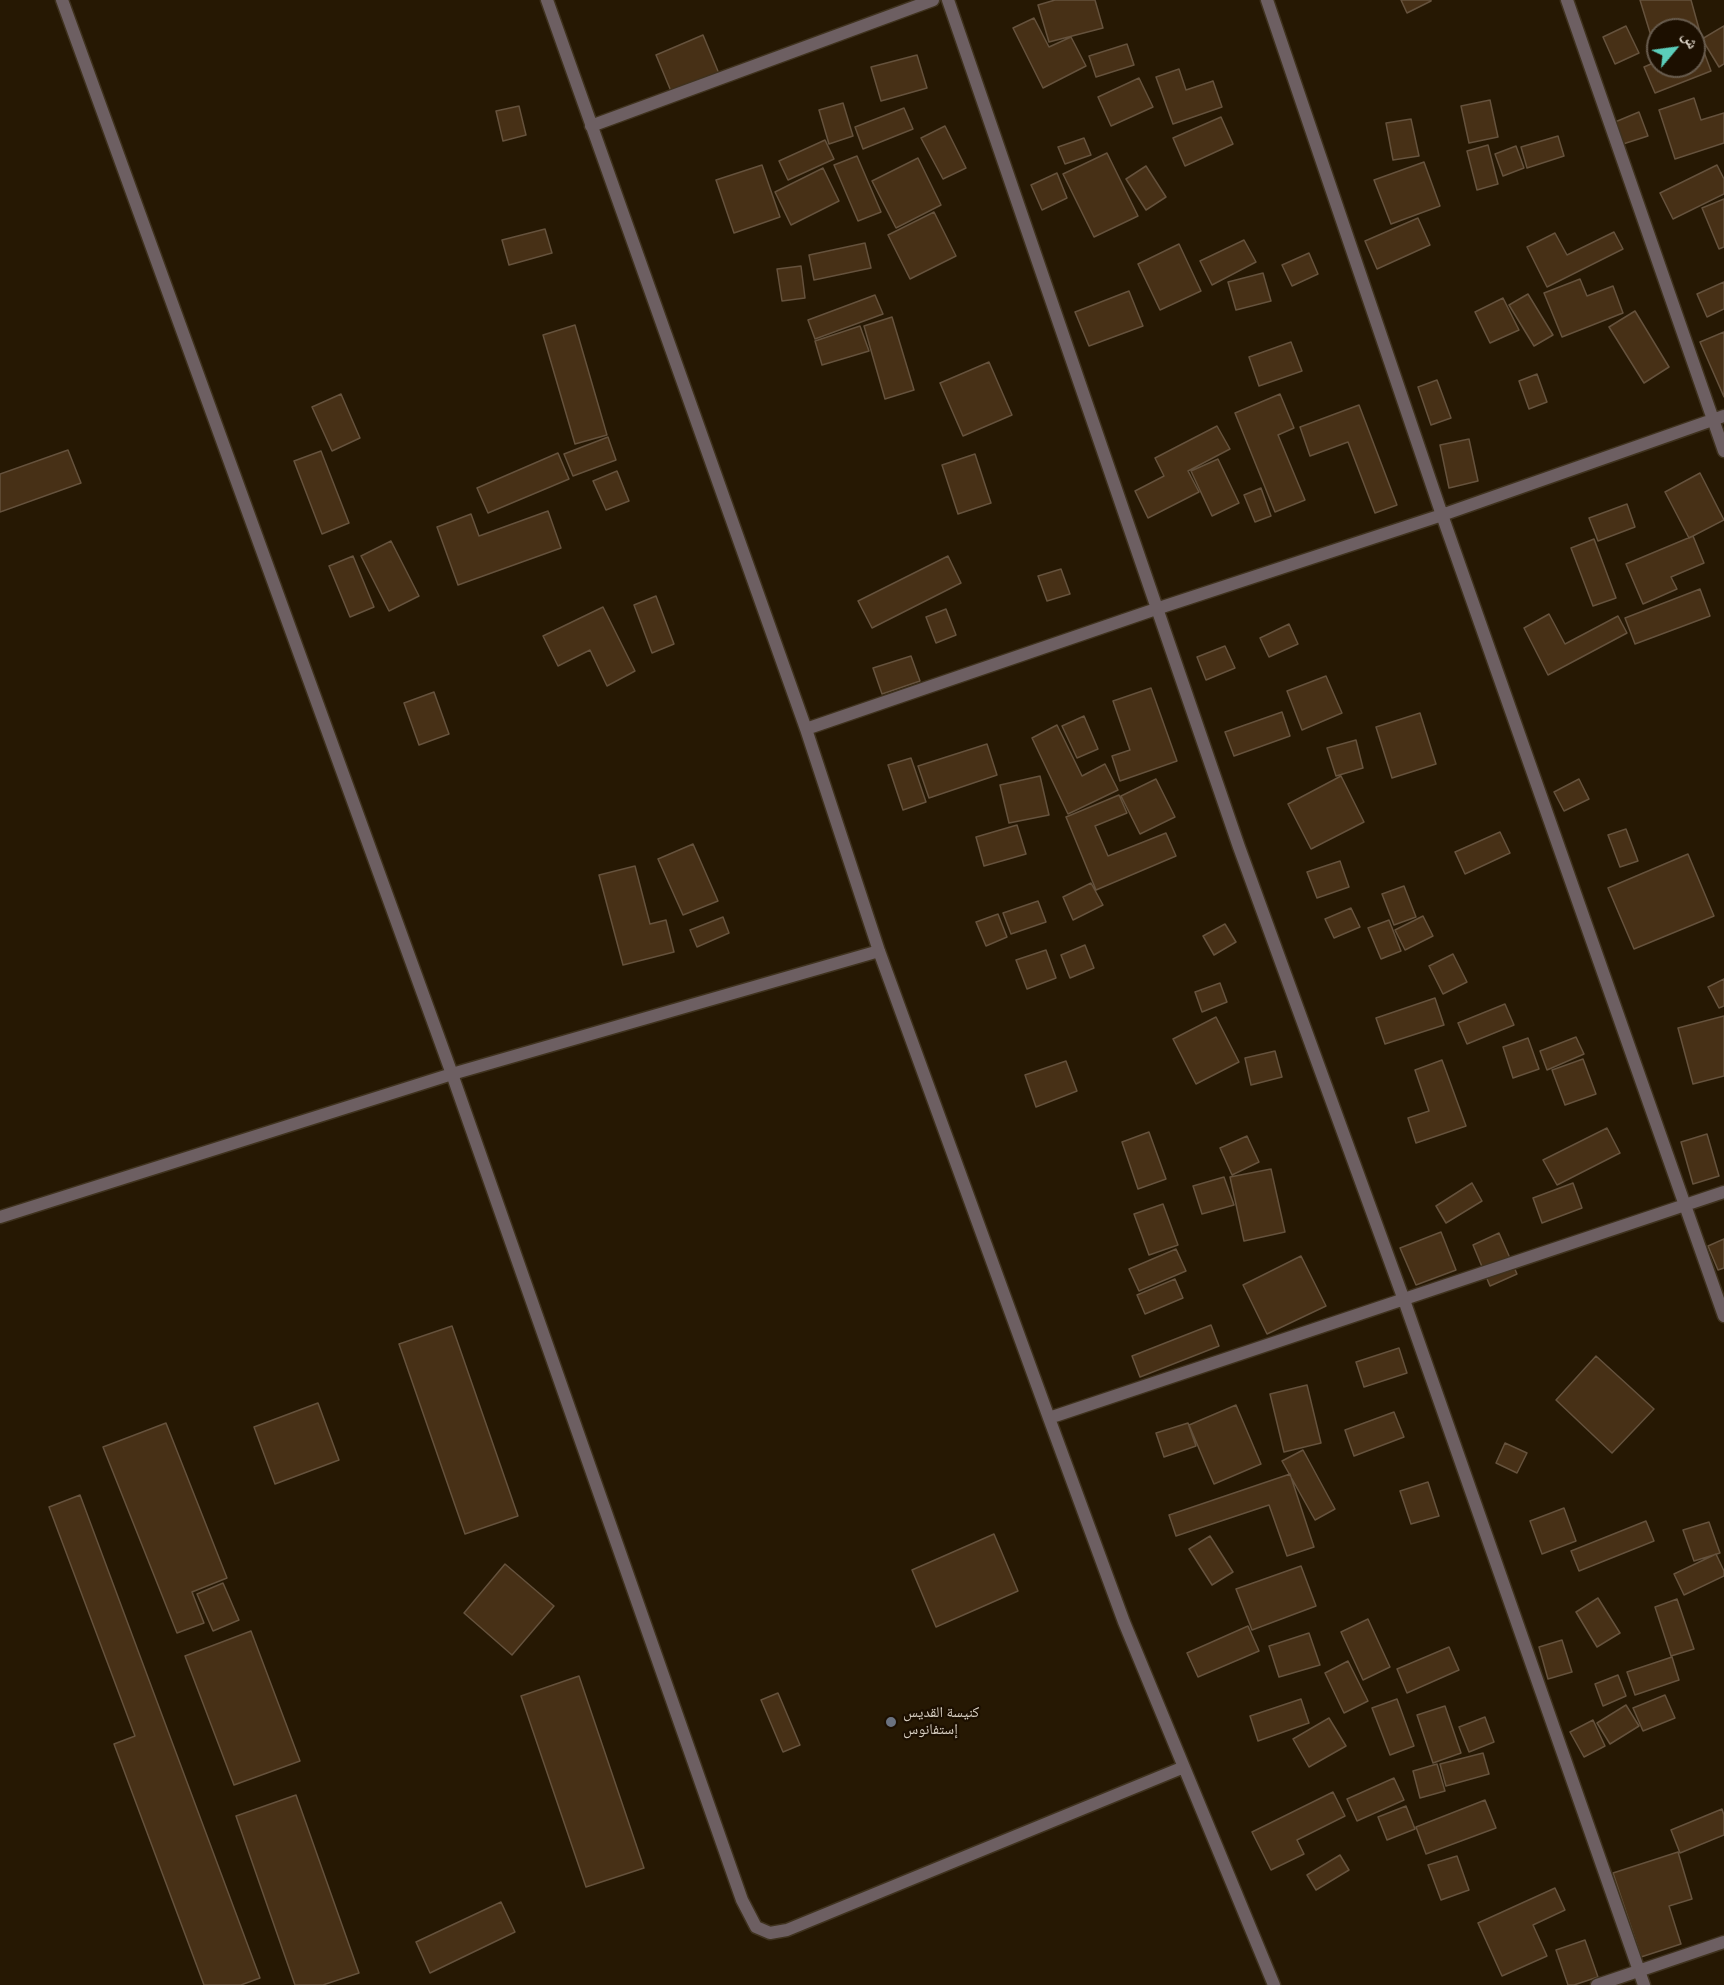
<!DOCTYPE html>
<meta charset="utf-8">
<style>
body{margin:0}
#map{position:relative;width:1724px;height:1985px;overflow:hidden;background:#261803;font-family:"Fira Sans Condensed","Noto Naskh Arabic",sans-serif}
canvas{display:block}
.north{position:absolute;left:1646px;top:18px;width:60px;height:60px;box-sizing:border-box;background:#1c0f00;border:2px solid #685c4e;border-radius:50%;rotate:61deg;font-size:16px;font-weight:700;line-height:24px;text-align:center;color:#d9d0c3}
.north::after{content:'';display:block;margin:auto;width:21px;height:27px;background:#5bcebb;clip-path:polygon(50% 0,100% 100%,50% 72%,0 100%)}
</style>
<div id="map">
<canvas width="1724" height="1985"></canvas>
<div class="north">ش</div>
</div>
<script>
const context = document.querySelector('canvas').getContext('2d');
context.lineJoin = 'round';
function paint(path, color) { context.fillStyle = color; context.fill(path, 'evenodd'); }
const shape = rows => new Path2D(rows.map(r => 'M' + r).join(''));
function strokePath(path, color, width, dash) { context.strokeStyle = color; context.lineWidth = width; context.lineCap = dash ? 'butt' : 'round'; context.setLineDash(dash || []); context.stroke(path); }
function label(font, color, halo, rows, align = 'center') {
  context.font = font + ' "Fira Sans Condensed","Noto Naskh Arabic",sans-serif'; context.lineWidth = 4.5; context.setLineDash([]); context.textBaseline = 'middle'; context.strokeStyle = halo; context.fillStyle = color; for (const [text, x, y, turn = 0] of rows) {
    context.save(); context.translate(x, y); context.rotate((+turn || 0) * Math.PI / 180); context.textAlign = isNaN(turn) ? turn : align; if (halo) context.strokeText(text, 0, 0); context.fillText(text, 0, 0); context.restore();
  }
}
const building = shape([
 [1055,0,1095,0,1103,28,1049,42,1038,5,1055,0],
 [1401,0,1431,0,1431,1,1407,13,1401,0],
 [1640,0,1691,0,1701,36,1694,38,1694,30,1658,30,1658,48,1655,49,1640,0],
 [1034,18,1049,47,1071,37,1086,66,1043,88,1013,28,1034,18],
 [1626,26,1639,53,1615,64,1603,37,1626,26],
 [1724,26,1724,64,1719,67,1702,39,1724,26],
 [703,35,720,76,673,96,656,55,703,35],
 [1127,44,1134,65,1096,77,1089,56,1127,44],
 [1701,44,1711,71,1655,93,1644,67,1658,61,1658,66,1694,66,1694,47,1701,44],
 [917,55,927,88,881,101,871,67,917,55],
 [1179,69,1186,90,1213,81,1222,107,1173,124,1156,77,1179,69],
 [1139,78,1153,107,1111,126,1098,97,1139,78],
 [1694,98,1701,120,1724,113,1724,143,1675,159,1659,110,1694,98],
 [1490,100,1498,137,1469,143,1461,106,1490,100],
 [843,103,853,136,829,144,819,110,843,103],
 [519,106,526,135,503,141,496,111,519,106],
 [904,108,913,129,863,149,855,127,904,108],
 [1639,112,1648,136,1623,144,1615,122,1639,112],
 [1221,117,1233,144,1185,166,1173,138,1221,117],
 [1411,119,1419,156,1393,160,1386,123,1411,119],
 [945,126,966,168,943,179,921,138,945,126],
 [1558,136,1564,156,1527,168,1521,147,1558,136],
 [1084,138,1091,155,1065,164,1058,147,1084,138],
 [825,140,834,159,788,180,779,161,825,140],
 [1488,145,1498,184,1477,190,1467,151,1488,145],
 [1516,146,1524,168,1503,176,1495,154,1516,146],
 [1107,153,1138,216,1094,237,1063,174,1107,153],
 [857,156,881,212,858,221,834,165,857,156],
 [918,158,941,205,896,228,872,181,918,158],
 [1424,162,1440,206,1391,224,1374,180,1424,162],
 [762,165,780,217,734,233,716,180,762,165],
 [1717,165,1724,179,1724,194,1673,219,1660,193,1717,165],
 [1146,166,1166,197,1146,210,1126,179,1146,166],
 [823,168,839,201,791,225,775,192,823,168],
 [1057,173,1067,198,1042,210,1031,185,1057,173],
 [1724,199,1724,247,1719,249,1702,208,1724,199],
 [934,212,956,256,910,279,888,235,934,212],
 [1418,218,1430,245,1377,269,1365,241,1418,218],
 [545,229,552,253,509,265,502,240,545,229],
 [1614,232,1623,249,1547,287,1527,247,1555,233,1567,255,1614,232],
 [1244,240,1256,262,1212,285,1200,261,1244,240],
 [865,243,871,268,814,280,809,255,865,243],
 [1179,244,1201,291,1160,310,1138,264,1179,244],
 [1309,253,1318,274,1292,286,1282,265,1309,253],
 [801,266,805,298,782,301,777,269,801,266],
 [1263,273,1271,301,1236,310,1228,282,1263,273],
 [1580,279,1587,296,1613,286,1623,313,1562,337,1544,293,1580,279],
 [1724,282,1724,309,1707,317,1697,294,1724,282],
 [1129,291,1143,326,1089,346,1075,312,1129,291],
 [1528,294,1553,335,1534,346,1509,305,1528,294],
 [875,295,883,314,815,339,808,320,875,295],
 [1503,298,1519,330,1490,343,1475,312,1503,298],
 [1635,311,1669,367,1644,383,1609,327,1635,311],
 [892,317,914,390,885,399,864,326,892,317],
 [575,325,607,435,575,444,543,335,575,325],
 [860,326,869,351,822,365,815,341,860,326],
 [1724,332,1724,397,1700,342,1724,332],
 [1291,342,1302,371,1259,386,1249,357,1291,342],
 [989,362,1012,415,963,436,940,383,989,362],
 [1537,374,1547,402,1529,409,1519,381,1537,374],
 [1437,380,1451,418,1431,425,1418,387,1437,380],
 [341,394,360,438,332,451,312,407,341,394],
 [1280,394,1294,428,1278,435,1305,500,1275,512,1235,413,1280,394],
 [1359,405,1397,505,1375,513,1348,442,1310,456,1300,427,1359,405],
 [1217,426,1230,449,1188,471,1199,492,1148,518,1135,491,1164,476,1155,458,1217,426],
 [608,437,616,460,573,476,564,454,608,437],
 [1469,439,1478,481,1449,488,1440,445,1469,439],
 [68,450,81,483,0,512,0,474,68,450],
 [321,451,349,523,322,534,294,461,321,451],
 [558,453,569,479,488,513,477,488,558,453],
 [975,454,991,503,958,514,942,465,975,454],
 [1218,459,1239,503,1212,516,1191,471,1218,459],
 [617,471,629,501,606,510,593,481,617,471],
 [1700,473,1724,520,1689,538,1665,492,1700,473],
 [1261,488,1271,516,1255,522,1244,495,1261,488],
 [1627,504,1635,527,1598,541,1589,518,1627,504],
 [548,511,561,548,458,585,437,527,471,514,479,536,548,511],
 [1693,536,1704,563,1671,577,1677,589,1643,604,1626,564,1693,536],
 [1594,539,1616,598,1593,606,1571,548,1594,539],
 [391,541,419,596,389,611,361,556,391,541],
 [353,556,374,607,350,617,329,566,353,556],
 [948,556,961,583,872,628,858,601,948,556],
 [1061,569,1070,594,1047,601,1038,576,1061,569],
 [1700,589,1710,616,1635,644,1625,618,1700,589],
 [656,596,674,644,652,653,634,605,656,596],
 [603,607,635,671,607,686,590,650,558,666,543,636,603,607],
 [946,609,956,635,936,643,926,617,946,609],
 [1549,614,1565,644,1618,616,1627,633,1548,675,1524,628,1549,614],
 [1289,624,1298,644,1269,657,1260,638,1289,624],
 [1225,646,1235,668,1206,680,1197,657,1225,646],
 [911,656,920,681,882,694,873,668,911,656],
 [1326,676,1342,713,1302,730,1287,691,1326,676],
 [1151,688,1177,761,1120,781,1112,756,1130,750,1113,701,1151,688],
 [434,692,449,734,419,745,404,703,434,692],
 [1282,712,1290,736,1234,756,1225,732,1282,712],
 [1420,713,1436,764,1392,778,1376,727,1420,713],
 [1084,716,1098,749,1077,758,1062,726,1084,716],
 [1057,725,1082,776,1105,764,1118,790,1068,814,1032,738,1057,725],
 [1356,740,1363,768,1336,776,1327,748,1356,740],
 [987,744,997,775,929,798,918,766,987,744],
 [911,758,926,802,903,810,888,765,911,758],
 [1040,776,1049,815,1009,823,1000,785,1040,776],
 [1341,776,1364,822,1311,849,1288,804,1341,776],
 [1156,779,1175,817,1140,834,1121,796,1156,779],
 [1579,779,1589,799,1564,811,1554,792,1579,779],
 [1119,795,1127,813,1095,826,1108,856,1166,833,1176,856,1096,890,1066,817,1119,795],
 [1017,825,1026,854,984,866,976,837,1017,825],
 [1626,829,1638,861,1620,867,1608,835,1626,829],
 [1500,832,1510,853,1465,874,1455,852,1500,832],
 [693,844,718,901,683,915,658,859,693,844],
 [1688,854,1714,916,1634,949,1608,888,1688,854],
 [1340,861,1349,887,1317,898,1307,872,1340,861],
 [635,866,650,924,666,920,674,952,623,965,599,875,635,866],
 [1091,883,1103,905,1073,920,1063,897,1091,883],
 [1404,886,1416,917,1394,925,1382,894,1404,886],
 [1038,901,1046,922,1011,934,1003,913,1038,901],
 [1351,908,1360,927,1334,938,1325,919,1351,908],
 [998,914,1007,937,986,946,976,922,998,914],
 [1423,916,1433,936,1405,950,1395,930,1423,916],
 [723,917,729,933,697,947,690,930,723,917],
 [1389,920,1401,951,1381,959,1368,928,1389,920],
 [1225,924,1236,942,1214,955,1203,936,1225,924],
 [1085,945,1094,968,1070,978,1061,955,1085,945],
 [1046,950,1056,978,1027,989,1016,960,1046,950],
 [1453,954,1467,982,1443,994,1429,966,1453,954],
 [1724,979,1724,1006,1719,1008,1708,987,1724,979],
 [1220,983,1227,1002,1202,1012,1195,992,1220,983],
 [1435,998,1444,1025,1385,1044,1376,1018,1435,998],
 [1505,1004,1514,1025,1467,1044,1458,1023,1505,1004],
 [1724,1016,1724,1076,1693,1084,1678,1028,1724,1016],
 [1216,1017,1239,1062,1196,1084,1173,1039,1216,1017],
 [1576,1037,1584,1054,1547,1070,1540,1051,1576,1037],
 [1528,1038,1539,1069,1513,1078,1503,1047,1528,1038],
 [1275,1051,1282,1077,1251,1085,1245,1058,1275,1051],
 [1583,1059,1596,1094,1565,1105,1552,1070,1583,1059],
 [1442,1060,1466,1126,1416,1143,1408,1118,1429,1111,1415,1070,1442,1060],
 [1066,1061,1077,1091,1036,1107,1025,1075,1066,1061],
 [1607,1128,1620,1153,1557,1185,1543,1160,1607,1128],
 [1149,1132,1166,1179,1138,1189,1122,1142,1149,1132],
 [1707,1134,1719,1176,1693,1184,1681,1142,1707,1134],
 [1247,1136,1259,1162,1232,1175,1220,1148,1247,1136],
 [1271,1169,1285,1232,1244,1241,1230,1177,1271,1169],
 [1224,1177,1234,1205,1202,1214,1193,1186,1224,1177],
 [1472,1183,1482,1201,1446,1223,1436,1206,1472,1183],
 [1573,1183,1582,1208,1542,1223,1533,1198,1573,1183],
 [1163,1204,1178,1245,1149,1255,1134,1214,1163,1204],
 [1441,1232,1456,1270,1416,1285,1400,1248,1441,1232],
 [1499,1233,1517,1274,1490,1286,1473,1245,1499,1233],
 [1724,1239,1724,1268,1718,1270,1708,1246,1724,1239],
 [1176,1249,1186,1271,1139,1291,1129,1269,1176,1249],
 [1301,1256,1326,1306,1267,1334,1243,1285,1301,1256],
 [1175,1279,1183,1298,1145,1314,1137,1295,1175,1279],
 [1211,1325,1219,1346,1140,1377,1132,1356,1211,1325],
 [452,1326,518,1516,465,1534,399,1344,452,1326],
 [1399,1348,1407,1373,1364,1387,1356,1362,1399,1348],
 [1596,1356,1654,1409,1612,1453,1556,1400,1596,1356],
 [1307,1385,1321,1443,1284,1452,1270,1394,1307,1385],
 [318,1403,339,1460,275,1484,254,1427,318,1403],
 [1236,1405,1261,1464,1214,1484,1189,1425,1236,1405],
 [1394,1412,1404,1437,1354,1456,1345,1430,1394,1412],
 [166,1423,227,1578,192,1592,204,1623,177,1633,103,1447,166,1423],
 [1188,1423,1196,1446,1164,1457,1156,1433,1188,1423],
 [1505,1443,1527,1453,1517,1473,1496,1463,1505,1443],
 [1303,1450,1335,1509,1315,1520,1282,1461,1303,1450],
 [1290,1474,1314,1547,1287,1556,1269,1505,1176,1536,1169,1515,1290,1474],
 [1428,1482,1439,1516,1411,1524,1400,1491,1428,1482],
 [80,1495,260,1978,241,1985,204,1985,114,1744,135,1736,49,1507,80,1495],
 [1564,1508,1576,1541,1542,1554,1530,1521,1564,1508],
 [1646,1521,1654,1541,1579,1571,1571,1551,1646,1521],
 [1709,1522,1720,1553,1694,1561,1683,1530,1709,1522],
 [994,1534,1018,1591,936,1627,912,1570,994,1534],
 [1210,1536,1233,1572,1212,1585,1189,1549,1210,1536],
 [1716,1554,1724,1571,1724,1576,1684,1595,1674,1574,1716,1554],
 [505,1564,554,1606,512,1655,464,1613,505,1564],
 [1301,1566,1316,1606,1252,1630,1236,1589,1301,1566],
 [223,1583,239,1620,213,1631,197,1594,223,1583],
 [1598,1598,1620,1633,1597,1647,1576,1612,1598,1598],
 [1677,1599,1694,1649,1671,1656,1655,1607,1677,1599],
 [1368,1619,1390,1667,1363,1680,1341,1632,1368,1619],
 [1248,1626,1259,1651,1198,1677,1187,1653,1248,1626],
 [251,1631,300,1761,234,1785,185,1656,251,1631],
 [1309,1633,1320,1665,1279,1677,1269,1646,1309,1633],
 [1562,1640,1572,1672,1548,1679,1539,1647,1562,1640],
 [1449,1647,1459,1670,1407,1693,1397,1669,1449,1647],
 [1672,1657,1679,1680,1635,1695,1627,1672,1672,1657],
 [1348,1661,1368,1701,1344,1713,1325,1673,1348,1661],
 [1618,1675,1626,1696,1603,1706,1595,1684,1618,1675],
 [579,1676,644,1868,586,1887,521,1696,579,1676],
 [778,1693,800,1745,783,1752,761,1700,778,1693],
 [1665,1695,1675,1718,1643,1731,1633,1708,1665,1695],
 [1301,1699,1309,1723,1258,1741,1250,1716,1301,1699],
 [1397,1699,1414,1746,1390,1755,1372,1708,1397,1699],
 [1626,1705,1639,1726,1610,1744,1597,1723,1626,1705],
 [1445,1706,1461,1753,1433,1763,1417,1715,1445,1706],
 [1485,1717,1494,1742,1469,1752,1459,1727,1485,1717],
 [1329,1718,1346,1746,1309,1767,1293,1739,1329,1718],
 [1593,1720,1605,1746,1584,1757,1570,1732,1593,1720],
 [1483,1753,1489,1774,1446,1786,1440,1764,1483,1753],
 [1437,1764,1445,1791,1420,1798,1413,1771,1437,1764],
 [1394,1778,1404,1800,1357,1821,1347,1799,1394,1778],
 [1333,1792,1345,1816,1297,1840,1304,1854,1271,1870,1252,1832,1333,1792],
 [296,1795,359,1973,323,1985,295,1985,236,1816,296,1795],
 [1485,1800,1496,1828,1426,1854,1416,1827,1485,1800],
 [1406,1806,1415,1829,1387,1840,1378,1817,1406,1806],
 [1722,1809,1724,1815,1724,1835,1680,1853,1671,1830,1722,1809],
 [1678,1852,1692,1899,1669,1906,1681,1944,1641,1957,1613,1873,1678,1852],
 [1340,1855,1349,1870,1316,1890,1307,1875,1340,1855],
 [1457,1856,1469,1890,1441,1900,1428,1865,1457,1856],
 [1555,1888,1565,1910,1533,1925,1547,1956,1502,1976,1478,1923,1555,1888],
 [501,1902,515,1932,430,1973,416,1942,501,1902],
 [1585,1940,1598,1977,1574,1985,1568,1985,1556,1950,1585,1940]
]);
const minor = shape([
 [62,0,452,1074,742,1900,756,1927,770,1933,787,1930,1184,1767],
 [547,0,806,729,879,951,1049,1418,1124,1622,1274,1985],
 [948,0,1239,847,1404,1300,1644,1985],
 [1267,0,1442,515,1724,1316],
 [1567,0,1724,451],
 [591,126,933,0],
 [806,729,1156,609,1442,515,1724,416],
 [0,1217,452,1074,879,951],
 [1049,1418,1724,1192],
 [1597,1985,1724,1942]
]);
const markers = [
 [891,1722,6,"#6b7280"]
];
const poiNames = [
 ["كنيسة القديس",903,1713],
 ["إستفانوس",903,1730]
];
paint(building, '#473016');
strokePath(building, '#65523d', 1.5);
strokePath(minor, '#3f321e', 15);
strokePath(minor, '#6d5f62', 12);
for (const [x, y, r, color] of markers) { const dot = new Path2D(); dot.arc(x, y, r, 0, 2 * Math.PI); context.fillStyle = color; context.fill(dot); strokePath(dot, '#1c0f00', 2); }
label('15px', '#d9d0c3', '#1c0f00', poiNames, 'left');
</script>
